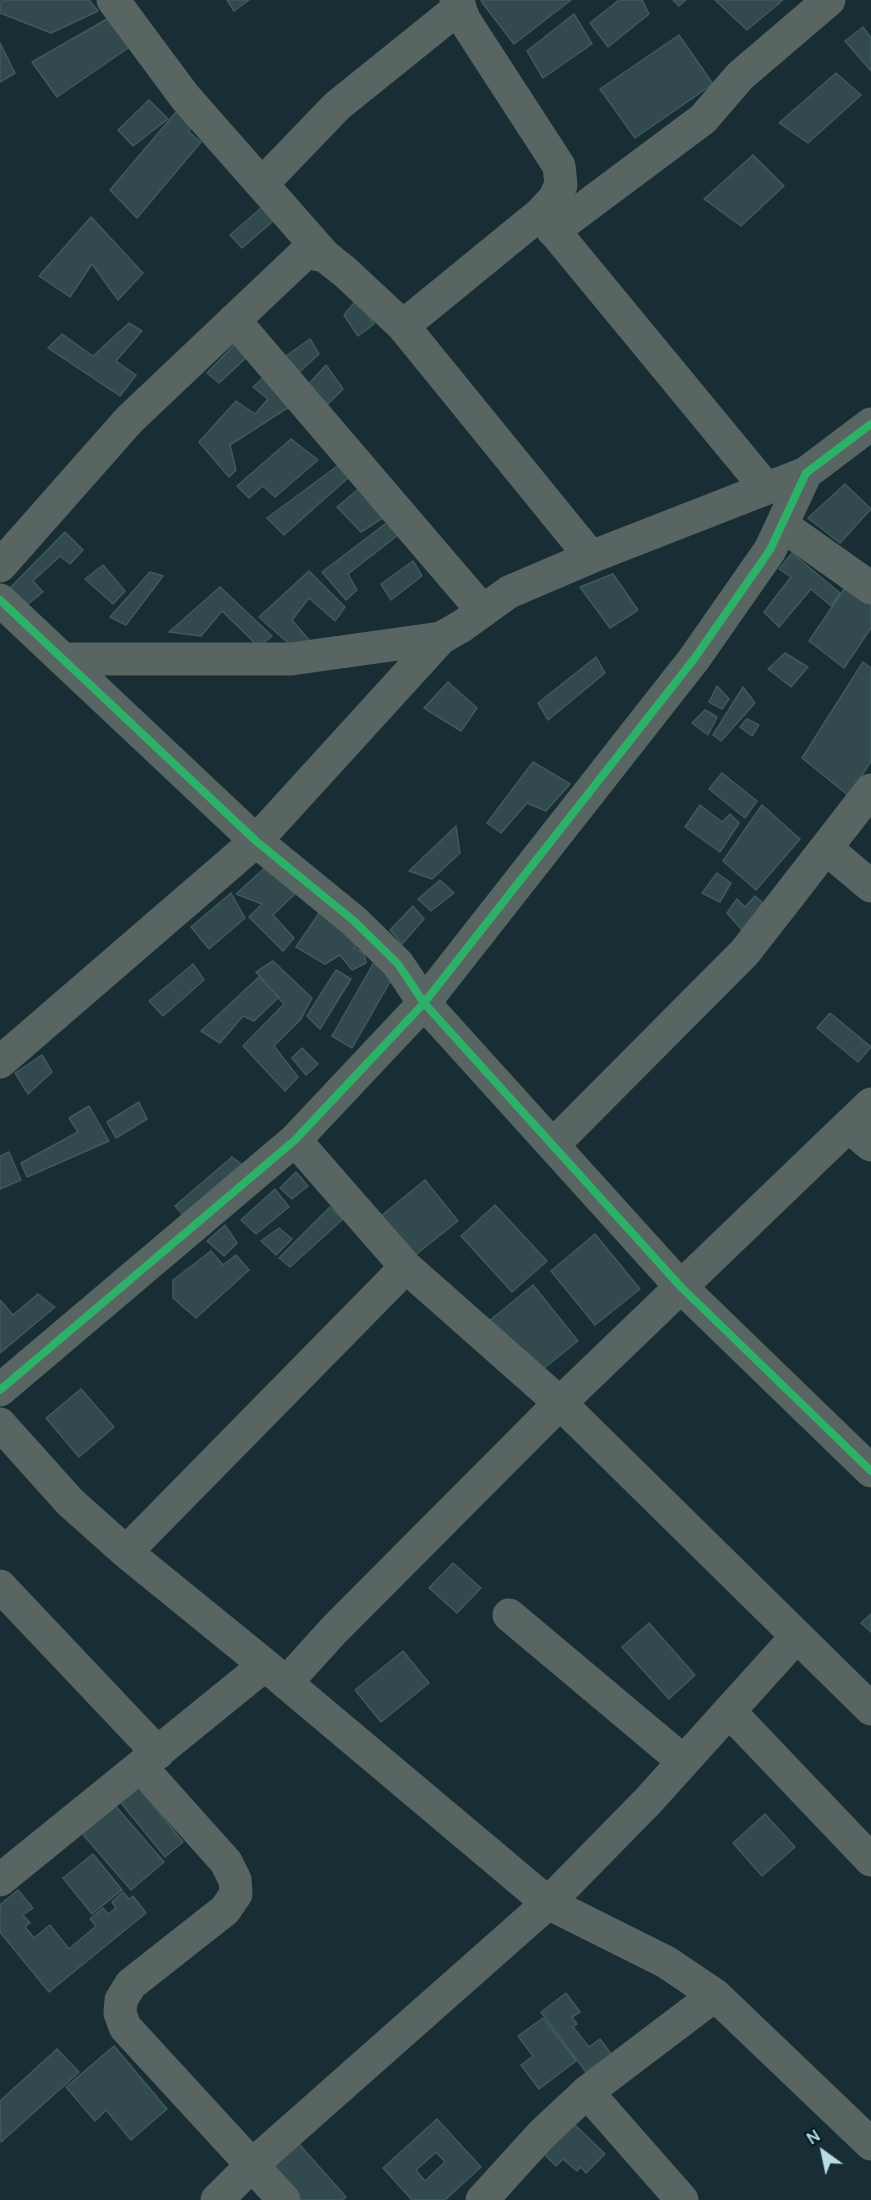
<!DOCTYPE html>
<style>
body{margin:0}
#map{position:relative;width:871px;height:2200px;overflow:hidden;background:#182e34;font-family:Manrope,sans-serif}
canvas{display:block}
.north{position:absolute;left:793px;top:2122px;width:60px;height:60px;-webkit-text-stroke:4px #001b23;paint-order:stroke;rotate:327deg;font-size:16px;font-weight:700;line-height:24px;text-align:center;color:#b9dce6}
.north::after{content:'';display:block;margin:auto;width:21px;height:27px;background:#b9dce6;clip-path:polygon(50% 0,100% 100%,50% 72%,0 100%)}
</style>
<div id="map">
<canvas width="871" height="2200"></canvas>
<div class="north">N</div>
</div>
<script>
const context = document.querySelector('canvas').getContext('2d');
context.lineJoin = 'round';
function paint(path, color) { context.fillStyle = color; context.fill(path, 'evenodd'); }
const shape = rows => new Path2D(rows.map(r => 'M' + r).join(''));
function strokePath(path, color, width, dash) { context.strokeStyle = color; context.lineWidth = width; context.lineCap = dash ? 'butt' : 'round'; context.setLineDash(dash || []); context.stroke(path); }
const building = shape([
 [3,0,89,0,98,11,51,33,0,13,0,2,3,0],
 [227,0,249,0,234,11,227,0],
 [483,0,571,0,514,44,481,1,483,0],
 [619,0,642,0,649,14,608,47,590,23,619,0],
 [673,0,686,0,679,6,673,0],
 [715,0,783,0,747,30,715,0],
 [574,14,592,44,543,78,527,51,574,14],
 [107,19,131,46,57,97,32,62,107,19],
 [863,27,871,38,871,71,845,41,863,27],
 [679,35,713,84,635,138,600,89,679,35],
 [0,43,15,73,0,82,0,43],
 [836,73,861,95,808,143,779,123,836,73],
 [149,100,168,119,133,146,118,130,149,100],
 [177,111,194,119,189,132,201,142,137,218,110,190,177,111],
 [753,155,784,186,741,226,704,199,753,155],
 [267,203,279,216,242,248,230,235,267,203],
 [91,217,143,273,118,300,92,264,70,297,39,276,91,217],
 [357,299,374,324,358,336,344,315,357,299],
 [129,323,142,331,116,361,136,375,120,396,48,348,62,334,93,356,129,323],
 [310,339,319,354,296,375,283,358,310,339],
 [236,343,248,356,219,383,207,373,236,343],
 [326,365,343,389,322,410,306,387,326,365],
 [266,375,292,405,230,445,236,470,229,477,199,442,236,401,255,414,268,399,253,387,266,375],
 [291,439,318,460,275,497,263,486,249,498,237,486,291,439],
 [340,464,349,477,284,535,267,518,340,464],
 [845,484,871,509,840,543,808,518,845,484],
 [362,486,387,515,361,532,337,507,362,486],
 [389,521,398,535,348,574,357,590,346,600,322,572,389,521],
 [65,532,83,550,70,564,60,556,33,581,43,592,23,608,9,589,65,532],
 [792,553,840,593,831,606,811,589,779,627,764,612,791,577,779,569,792,553],
 [413,561,422,576,391,600,381,584,413,561],
 [103,565,125,591,113,604,85,579,103,565],
 [309,571,345,607,335,621,309,598,292,620,309,640,298,652,259,617,309,571],
 [150,572,163,576,126,625,110,617,150,572],
 [613,574,638,610,610,628,580,587,613,574],
 [849,582,871,595,871,628,844,668,809,641,849,582],
 [220,587,272,636,259,647,222,611,201,636,169,632,220,587],
 [785,653,808,667,791,687,768,669,785,653],
 [596,657,605,673,548,720,538,703,596,657],
 [863,662,871,668,871,761,849,796,802,758,863,662],
 [448,682,477,708,461,731,424,708,448,682],
 [717,686,729,699,722,709,709,702,717,686],
 [743,687,755,703,721,741,713,735,743,687],
 [705,710,717,717,708,735,692,723,705,710],
 [747,719,759,725,752,736,740,727,747,719],
 [533,762,570,784,546,811,527,803,501,833,487,823,533,762],
 [722,773,757,801,745,818,709,789,722,773],
 [700,805,722,822,730,814,739,823,720,852,685,827,700,805],
 [762,805,800,839,756,890,723,861,762,805],
 [456,826,460,853,432,879,409,871,456,826],
 [268,865,298,891,273,915,294,938,283,951,249,917,262,904,236,894,268,865],
 [717,873,731,883,720,902,702,893,717,873],
 [440,880,454,893,431,911,418,899,440,880],
 [231,893,245,918,209,949,191,927,231,893],
 [755,896,763,903,742,930,727,913,737,899,745,907,755,896],
 [413,906,424,919,402,944,390,930,413,906],
 [322,909,361,939,354,948,364,953,366,963,352,970,340,955,325,964,296,947,322,909],
 [377,957,394,975,352,1048,332,1036,377,957],
 [273,961,312,998,301,1019,274,1046,298,1077,285,1091,243,1046,284,1004,256,972,273,961],
 [193,964,204,980,163,1016,149,1001,193,964],
 [336,970,351,979,320,1029,307,1016,336,970],
 [259,977,279,997,254,1021,243,1016,220,1043,201,1031,259,977],
 [830,1013,871,1047,858,1062,817,1028,830,1013],
 [302,1048,318,1064,306,1075,292,1058,302,1048],
 [42,1055,52,1072,28,1094,15,1073,42,1055],
 [139,1102,147,1119,116,1138,107,1122,139,1102],
 [89,1106,109,1141,27,1177,21,1163,78,1132,69,1118,89,1106],
 [9,1152,21,1180,0,1189,0,1156,9,1152],
 [232,1157,244,1166,185,1217,175,1206,232,1157],
 [296,1172,308,1186,292,1199,280,1188,296,1172],
 [425,1180,458,1221,414,1256,381,1216,425,1180],
 [275,1189,289,1207,256,1234,241,1220,275,1189],
 [495,1205,547,1261,512,1292,461,1236,495,1205],
 [330,1207,343,1219,290,1267,279,1258,330,1207],
 [225,1225,237,1243,224,1256,207,1241,225,1225],
 [279,1228,292,1239,276,1255,261,1241,279,1228],
 [595,1234,640,1289,595,1325,551,1271,595,1234],
 [211,1251,223,1265,236,1255,249,1270,196,1318,173,1298,173,1280,211,1251],
 [533,1285,578,1341,533,1377,488,1322,533,1285],
 [38,1294,55,1307,0,1353,0,1300,13,1315,38,1294],
 [81,1389,114,1427,79,1457,46,1418,81,1389],
 [453,1563,481,1588,457,1613,429,1588,453,1563],
 [871,1614,871,1632,861,1623,871,1614],
 [649,1623,695,1675,669,1699,622,1647,649,1623],
 [403,1651,429,1683,381,1722,355,1690,403,1651],
 [135,1783,183,1842,165,1857,117,1798,135,1783],
 [112,1802,164,1862,131,1890,79,1830,112,1802],
 [765,1814,795,1847,762,1876,733,1843,765,1814],
 [93,1854,122,1890,92,1914,63,1878,93,1854],
 [18,1890,33,1908,23,1915,30,1923,25,1927,34,1938,50,1925,69,1949,96,1926,90,1919,103,1908,108,1914,116,1908,112,1902,123,1892,129,1899,133,1896,146,1913,49,1992,0,1932,0,1905,18,1890],
 [566,1993,580,2012,572,2017,577,2024,573,2027,589,2047,600,2039,611,2054,586,2072,541,2012,566,1993],
 [543,2018,576,2061,539,2089,521,2065,533,2056,518,2036,543,2018],
 [114,2046,167,2109,131,2140,106,2110,95,2121,66,2087,114,2046],
 [57,2049,79,2072,1,2142,0,2101,57,2049],
 [437,2119,481,2167,445,2200,412,2200,383,2168,437,2119],
 [436,2152,445,2162,425,2181,416,2170,436,2152],
 [573,2123,605,2154,586,2173,581,2167,577,2171,563,2159,556,2166,544,2154,573,2123],
 [299,2144,346,2197,343,2200,295,2200,269,2171,299,2144]
]);
const minor = shape([
 [113,0,185,97,325,256],
 [262,184,337,106,460,7],
 [540,214,766,488],
 [553,231,703,119,740,76,829,0],
 [234,320,482,610],
 [403,326,540,214,554,199,561,185,559,166,465,21,456,0],
 [782,525,871,588],
 [0,566,129,420,302,256,310,253,325,256,345,272,403,326,591,557],
 [0,600,256,841,354,921,398,964,424,1003,681,1287,871,1471],
 [63,659,291,659,441,638,462,626,509,592,591,557,806,473],
 [827,849,871,886],
 [0,1062,256,841,441,638],
 [848,1126,871,1145],
 [295,1140,406,1267,560,1403,871,1709],
 [553,1145,745,952,871,790],
 [0,1390,295,1140,424,1003,694,659,770,550,806,473,871,424],
 [0,1424,70,1502,126,1552,265,1665,548,1903,666,1962,715,1995,871,2144],
 [126,1552,406,1267],
 [0,1586,158,1753],
 [509,1615,683,1761],
 [286,1683,334,1630,560,1403,871,1104],
 [729,1711,871,1860],
 [141,1767,226,1862,235,1880,236,1894,225,1910,131,1984,121,2000,120,2013,125,2027,284,2200],
 [0,1880,265,1665],
 [587,2092,682,2200],
 [217,2200,252,2165,548,1903,648,1801,797,1636],
 [482,2200,542,2134,587,2092,715,1995]
]);
const cycleway = shape([
 [0,600,256,841,354,921,398,964,424,1003,681,1287,871,1471],
 [0,1390,295,1140,424,1003,694,659,770,550,806,473,871,424]
]);
paint(building, '#324a4e');
strokePath(building, '#3f5a5d', 1.5);
strokePath(minor, '#596563', 33);
strokePath(cycleway, '#2db169', 8);
</script>
